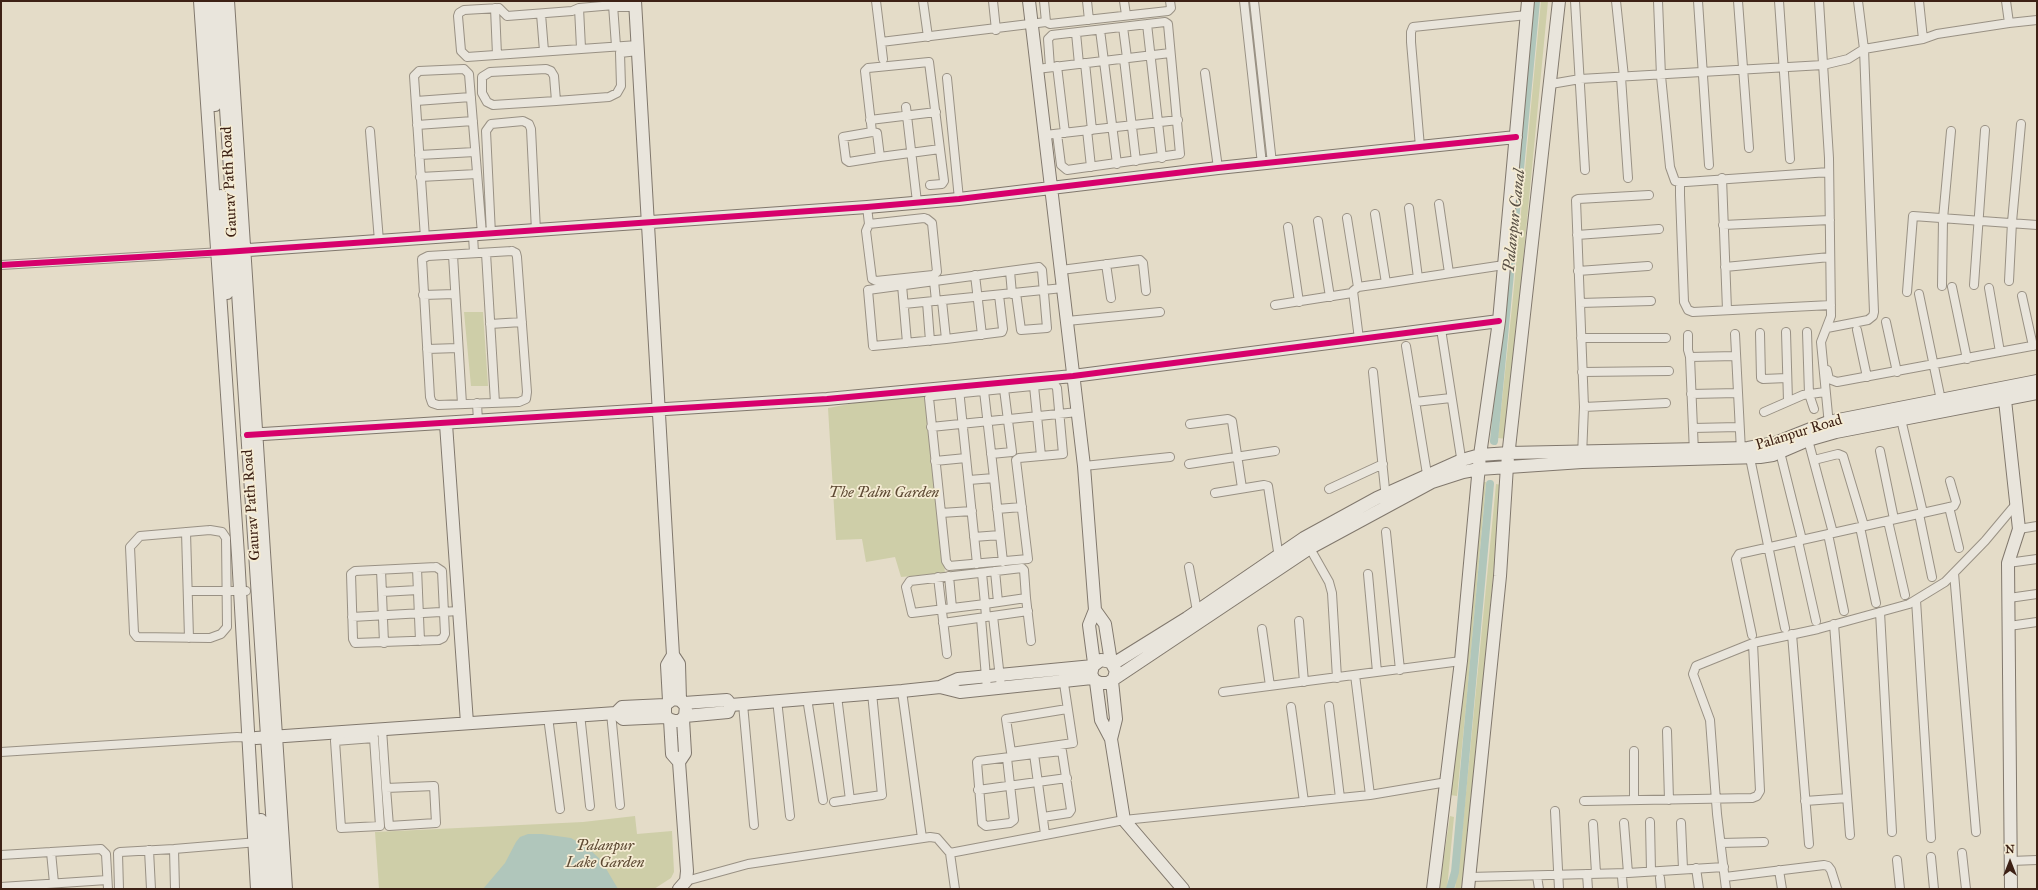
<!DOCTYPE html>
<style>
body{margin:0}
#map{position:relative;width:2038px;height:890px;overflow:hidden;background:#e4dcc8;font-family:"IM FELL Great Primer",serif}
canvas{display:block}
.frame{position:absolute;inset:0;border:2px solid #3d2115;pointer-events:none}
.north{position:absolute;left:1990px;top:842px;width:40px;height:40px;-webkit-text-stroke:3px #f5ecd4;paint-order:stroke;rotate:0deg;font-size:11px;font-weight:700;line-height:16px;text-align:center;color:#3d2115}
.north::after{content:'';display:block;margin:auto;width:14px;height:18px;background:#3d2115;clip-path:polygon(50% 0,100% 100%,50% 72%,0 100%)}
</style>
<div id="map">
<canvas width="2038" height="890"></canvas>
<div class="frame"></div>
<div class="north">N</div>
</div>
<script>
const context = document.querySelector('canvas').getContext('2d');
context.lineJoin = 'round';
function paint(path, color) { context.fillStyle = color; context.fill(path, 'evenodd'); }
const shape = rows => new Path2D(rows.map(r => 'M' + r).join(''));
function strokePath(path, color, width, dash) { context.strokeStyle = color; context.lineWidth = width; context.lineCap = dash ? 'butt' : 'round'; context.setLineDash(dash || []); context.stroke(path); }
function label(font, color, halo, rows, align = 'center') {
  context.font = font + ' "IM FELL Great Primer",serif'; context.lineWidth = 3.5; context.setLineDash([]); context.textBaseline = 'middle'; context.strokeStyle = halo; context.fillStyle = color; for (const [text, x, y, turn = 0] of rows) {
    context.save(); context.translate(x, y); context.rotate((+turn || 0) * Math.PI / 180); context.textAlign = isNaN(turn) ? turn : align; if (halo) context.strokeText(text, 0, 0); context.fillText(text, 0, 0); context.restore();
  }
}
const green = shape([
 [1541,1,1548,1,1506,439,1498,438,1512,307],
 [464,312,483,312,488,386,471,386],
 [924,390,945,573,901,577,895,557,866,562,862,539,836,540,828,408],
 [1481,482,1486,482,1467,697,1457,796,1450,795],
 [1496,484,1501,485,1483,688,1465,860,1461,889,1455,889,1462,834],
 [635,816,637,834,672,831,674,872,671,878,654,889,379,889,375,832,583,822],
 [1450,816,1454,817,1447,889,1439,889]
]);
const water = shape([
 [528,834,542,834,571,838,588,848,601,860,618,889,483,889,505,863,516,842,520,837]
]);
const canal = shape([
 [1494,441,1536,1],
 [1450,889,1455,872,1490,484]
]);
const street = shape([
 [635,1,618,2,614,5,618,7,635,7],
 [876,1,881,42,1046,22],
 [923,1,928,37],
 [993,1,996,30],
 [1044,1,1046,22,1050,24,1168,11,1171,8,1170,1],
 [1087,1,1089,20],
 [1124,1,1126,15],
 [1244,1,1262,164],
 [1254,1,1272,163],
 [1575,1,1585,170],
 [1616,1,1624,77],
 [1658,1,1661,76,1670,167,1675,181,1680,182],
 [1698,1,1709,165],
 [1738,1,1749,148],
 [1779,1,1790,159],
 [1819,1,1829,158,1831,316,1821,342,1829,425],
 [1919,1,1923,39],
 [2006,1,2009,23],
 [613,5,616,46],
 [614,5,579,8,572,11,507,16,499,8,464,10,459,13,458,16,461,51,467,57,638,45],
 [495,8,497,55],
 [579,8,581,48],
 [541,14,544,51],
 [1147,24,1162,158],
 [1123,27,1127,58],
 [1100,30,1117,164],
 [1076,33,1079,64],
 [881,42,883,59],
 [1124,59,1136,161],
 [1085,63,1092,130],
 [1057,66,1065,133],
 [1050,67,1048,39,1052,35,1165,22,1168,24,1180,154,1067,170,1061,165,1057,134],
 [1037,69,1170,53],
 [1205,73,1218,168],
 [1621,77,1628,178],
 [947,78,959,199],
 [1551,84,1580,79,1823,65,1848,59,1864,49,1923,39,1937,34,2009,23,2037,20],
 [416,101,471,97],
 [556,101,554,76,551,71,546,69,490,72,482,77,482,93,487,102,493,105,556,101,609,97,617,93,621,86,620,53,638,51],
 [906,107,917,202],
 [870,120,936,112],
 [417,125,473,121],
 [1087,130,1091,167],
 [370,131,379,241],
 [872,132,877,133,880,157,940,149],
 [1045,135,1178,120],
 [1420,147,1411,42,1411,32,1413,27,1527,15],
 [419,155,475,152],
 [880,157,849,162,846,160,843,137,872,132,865,71,868,68,929,62,944,181,942,184,930,185],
 [1829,172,1686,182,1680,182,1680,195,1684,302,1688,310,1693,312,1831,305],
 [420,177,477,174],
 [1722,178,1727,310],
 [1439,204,1449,273],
 [867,207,869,224],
 [1409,208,1418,278,1504,265],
 [924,218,927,219,932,223,937,272,933,275,876,281,872,279,866,231,869,224,924,218],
 [1347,218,1358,287],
 [1318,221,1330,297],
 [1723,225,1830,220],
 [1288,227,1299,302],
 [491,234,486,131,491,124,523,121,529,124,531,129,536,231],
 [473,235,474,253],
 [1577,235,1659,229],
 [425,238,414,76,419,71,464,69,469,74,482,234],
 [512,251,516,253,517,257,527,392,526,399,519,402,438,405,432,403,430,397,422,259,428,256,512,251],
 [486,253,495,403],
 [453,255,462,404],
 [1106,264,1111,298],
 [1,265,222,252],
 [1725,267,1830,257],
 [1061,270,1140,260,1143,263,1146,291],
 [1010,271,1012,294],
 [1578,271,1648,266],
 [975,275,982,335],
 [934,281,936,301],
 [2009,281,2012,222,2021,124],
 [1386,283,1418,278],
 [902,285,907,343],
 [1974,285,1985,130],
 [1942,286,1943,219,1951,131],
 [1952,287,1967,359],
 [1989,288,2000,352],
 [1907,292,1913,216,2037,225],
 [1919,294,1942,405],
 [423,295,455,294],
 [2022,296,2033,346],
 [942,301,946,339,1002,332,1003,329,999,295],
 [927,302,930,341],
 [1580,303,1651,301],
 [904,304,1063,288],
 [1275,305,1352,293],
 [1067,321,1160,312],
 [1886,322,1897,372],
 [490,324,522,322],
 [1827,328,1868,320,1873,316,1874,312,1864,49,1858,1],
 [1441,329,1462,464],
 [1857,330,1867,377],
 [1786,332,1788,401],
 [1807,332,1809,394,1814,409],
 [1760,333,1761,378,1763,379,1787,378],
 [1735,334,1741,451],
 [1688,335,1688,350,1690,357],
 [1581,338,1666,338],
 [946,339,873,346,868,290,1039,267,1042,270,1047,328,1021,330,1016,293],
 [1359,339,1353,291,1358,287,1386,283,1375,214],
 [1406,346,1427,474],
 [427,349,458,348],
 [1827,370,1829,379,1837,382,2037,345],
 [1373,372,1386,499],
 [1582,372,1669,371],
 [1052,384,1055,385,1057,388,1063,454,1019,458,1016,460,1028,559,949,566,946,561,929,398,933,396,1052,384],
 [1034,386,1041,456],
 [959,389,977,564],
 [1691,394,1738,393],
 [1415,402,1451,398],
 [477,403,478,422],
 [1584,407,1666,403],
 [1764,412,1803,395,1825,392],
 [1900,415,1923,513],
 [1190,424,1228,419,1232,421,1242,488],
 [931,427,1078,412],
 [1693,428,1739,427],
 [1807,436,1833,533],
 [1880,451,1894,519],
 [1780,452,1802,540],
 [1694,453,1690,357,1736,356],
 [1749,453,1785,628],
 [991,454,1012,452,1004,389],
 [1582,456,1584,407,1576,200,1578,199,1649,195],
 [1814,460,1838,454,1843,456,1864,526],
 [935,461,966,458],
 [1189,464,1275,451],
 [1084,466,1170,457],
 [994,478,1003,562],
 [969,480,994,478,984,391],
 [1329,489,1383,464],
 [1215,493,1264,485,1268,486,1279,558],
 [1949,507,1959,548],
 [997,509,1022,507],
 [941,513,972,511],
 [1919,514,1932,577],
 [1888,521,1905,595],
 [1860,527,1876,603],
 [2019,529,2037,526],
 [210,530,222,532,226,538,227,627,221,634,210,638,137,637,134,633,130,547,140,536,210,530],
 [186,532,189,638],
 [1386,532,1400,670],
 [1828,534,1844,611],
 [974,537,1000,535],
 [1798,541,1816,621],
 [1308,545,1329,582,1332,593,1337,678],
 [2008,563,2037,559],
 [436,567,442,571,445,634,443,638,439,640,355,643,353,639,351,574,355,571,436,567],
 [1189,567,1197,611],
 [417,568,420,641],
 [381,570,384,643],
 [995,571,998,602],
 [982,573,985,604,1026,598,1024,570,1022,568,910,581,906,587,912,613,985,604,986,617],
 [1954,573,1976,832],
 [1368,574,1377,672],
 [949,576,952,608],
 [938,577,947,654],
 [189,591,246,591],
 [382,592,418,590],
 [1026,598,1031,641],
 [2009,598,2037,594],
 [1916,600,1931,838],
 [1880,612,1892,832],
 [993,616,1001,687],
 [352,617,459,611],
 [981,618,987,689],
 [1299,621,1304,682],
 [943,623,1028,611],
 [1834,624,1850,835],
 [2009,626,2037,622],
 [1262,629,1270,686],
 [1792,634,1809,844],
 [1752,635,1736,559,1739,554,1954,506,1956,502,1950,481],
 [1355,675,1370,795],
 [1063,677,1073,743,1011,752,1006,719,1067,709],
 [902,691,922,838],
 [1223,692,1461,661],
 [837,696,850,800],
 [807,698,823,800],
 [777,700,790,816],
 [743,704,754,825],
 [1329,706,1340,798],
 [1291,707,1304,802],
 [611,713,620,805],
 [580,714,590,806],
 [548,717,560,809],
 [373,729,373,733,374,738,380,826,341,828,335,741,374,738],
 [382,729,386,788,434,786,436,823,389,826,386,788],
 [1667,731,1669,800],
 [1634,751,1634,800],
 [1,752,237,737,253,738],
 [1034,754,1045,834],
 [1007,758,1014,820,1010,823,986,826,982,823,977,762,978,761,1034,754,1062,751,1071,810,1069,813,1043,817],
 [978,790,1067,778],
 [1584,801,1752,798,1757,796,1760,791,1753,643],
 [1805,801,1847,798],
 [834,802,882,795,872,693],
 [1555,811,1559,889],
 [1650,822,1651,871],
 [1624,823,1628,873],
 [1681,823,1683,869],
 [1593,824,1596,873],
 [1721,843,1764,842],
 [174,849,175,889],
 [149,850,151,889],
 [51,852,54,883],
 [1962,853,1966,889],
 [1,855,101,849,106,854,108,889],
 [1931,857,1934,889],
 [1897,860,1900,889],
 [2011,861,2037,860],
 [1696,868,1699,889],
 [1779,870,1782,889],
 [1587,874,1588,889],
 [1537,876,1539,889],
 [1469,877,1628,873,1724,867],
 [1622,877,1623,889],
 [1725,877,1824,865,1828,866,1831,870,1837,889],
 [1660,878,1661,889],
 [686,881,748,864,930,837,937,838,950,853],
 [1,887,107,880],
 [119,889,118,853,120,852,174,849,258,842],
 [955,889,950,853,1124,820,1370,795,1447,782],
 [1726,889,1717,814,1710,720,1693,674,1696,666,1753,643,1818,629,1909,604,1945,582,1985,541,2016,504]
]);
const secondary = shape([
 [200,1,238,555,257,889],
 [209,1,215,105],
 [219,1,277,889],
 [228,1,286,889],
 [635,1,673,655,679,664,680,700],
 [1029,1,1084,466,1095,610,1089,625,1094,663],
 [221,196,227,293],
 [234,251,867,207,959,199,1218,168,1516,137],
 [2004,391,2019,529,2008,563,2011,889],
 [446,424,467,723],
 [247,435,827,399,1073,376,1499,321],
 [1095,610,1105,624,1111,662],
 [1113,664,1187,618,1304,538,1377,498,1462,460,1480,455,1509,453,1748,448,1775,443,1828,422,2037,381],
 [1114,678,1116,671,1111,662,1101,660,1093,666,1091,674,1094,680,1100,683,1108,683,1310,548,1432,482,1463,472,1479,469,1582,462,1760,457,1773,455,1808,440,1836,432,2037,393],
 [1096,682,1101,720,1111,739,1124,820,1183,889],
 [940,687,960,692,1092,678],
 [669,701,667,665,673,655],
 [684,703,727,700,731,705],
 [731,705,902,691,940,687,958,679,1093,666],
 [616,713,623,719,666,717],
 [685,716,686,706,680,700,673,699,665,705,665,714,668,719,674,721,680,721,685,716,728,712,731,705],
 [670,720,672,754,679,762,687,871,686,881,679,889],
 [256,738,616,713,622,707,665,705],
 [1111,739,1116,719,1112,681],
 [679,762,685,753,683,719],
 [261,820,266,889],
 [1433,889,1461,661,1480,455,1499,321,1528,1],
 [1468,889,1500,576,1507,466,1559,1]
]);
const cycleway = shape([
 [1,265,225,252,867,207,959,199,1218,168,1516,137],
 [247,435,827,399,1073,376,1499,321]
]);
const streetNames = [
 ["Gaurav Path Road",230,182,-93],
 ["Palanpur Road",1799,433,-17],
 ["Gaurav Path Road",252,505,-94]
];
const parkNames = [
 ["The Palm Garden",884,493],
 ["Palanpur",605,846],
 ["Lake Garden",605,863]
];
const waterNames = [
 ["Palanpur Canal",1515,221,-84]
];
paint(green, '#cecea8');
paint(water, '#b0c6bb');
strokePath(canal, '#b0c6bb', 8);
strokePath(street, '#999184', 10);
strokePath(secondary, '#81786d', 14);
strokePath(street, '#e9e5dc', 8);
strokePath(secondary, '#e9e5dc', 12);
strokePath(cycleway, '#d6006c', 6);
label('15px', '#3d2115', '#f5ecd4', streetNames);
label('italic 15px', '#5d4933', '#f5ecd4', parkNames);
label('italic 16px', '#595045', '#f5ecd4', waterNames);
</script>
